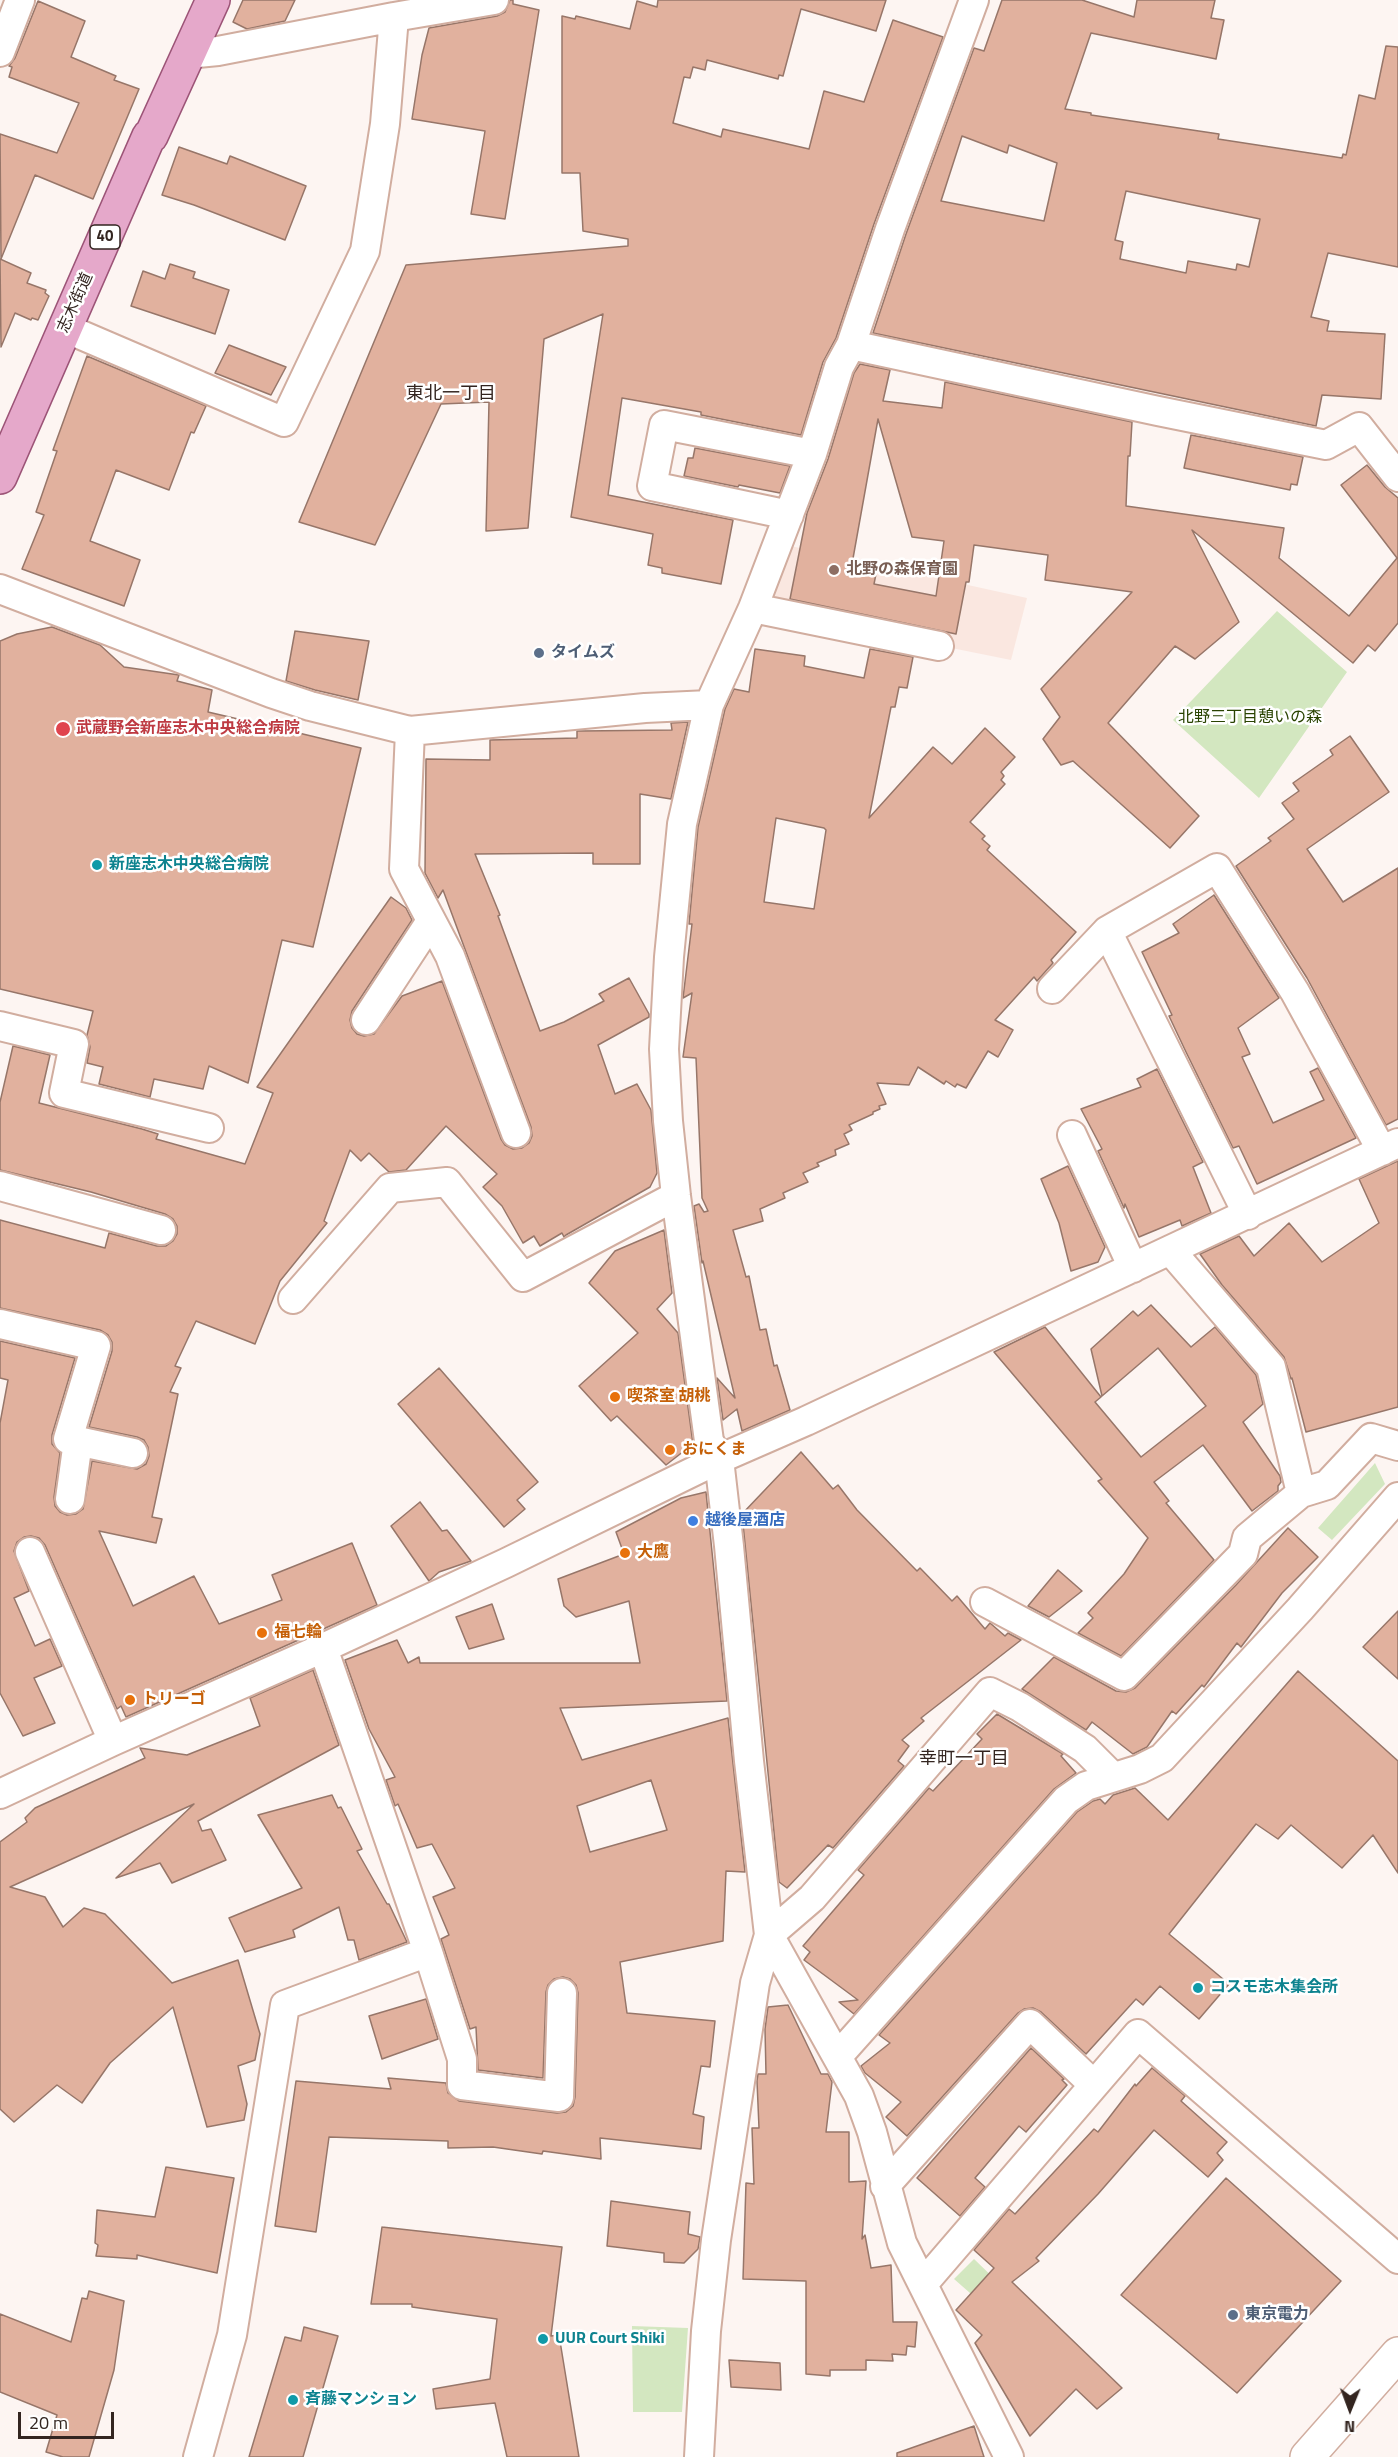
<!DOCTYPE html>
<meta charset="utf-8">
<style>
body{margin:0}
#map{position:relative;width:1398px;height:2457px;overflow:hidden;background:#fdf5f2;font-family:"Titillium Web",sans-serif}
canvas{display:block}
.north{position:absolute;left:1320px;top:2379px;width:60px;height:60px;-webkit-text-stroke:4px #fff;paint-order:stroke;rotate:181deg;font-size:16px;font-weight:700;line-height:24px;text-align:center;color:#332520}
.north::after{content:'';display:block;margin:auto;width:21px;height:27px;background:#332520;clip-path:polygon(50% 0,100% 100%,50% 72%,0 100%)}
.scale{position:absolute;left:18px;top:2412px;width:96px;height:27px;box-sizing:border-box;border:3px solid #332520;border-top:0;padding-left:8px;font-size:18px;line-height:21px;white-space:nowrap;color:#332520;-webkit-text-stroke:4px #fff;paint-order:stroke}
</style>
<div id="map">
<canvas width="1398" height="2457"></canvas>
<div class="north">N</div>
<div class="scale">20 m</div>
</div>
<script>
const context = document.querySelector('canvas').getContext('2d');
context.lineJoin = 'round';
function paint(path, color) { context.fillStyle = color; context.fill(path, 'evenodd'); }
const shape = rows => new Path2D(rows.map(r => 'M' + r).join(''));
function strokePath(path, color, width, dash) { context.strokeStyle = color; context.lineWidth = width; context.lineCap = dash ? 'butt' : 'round'; context.setLineDash(dash || []); context.stroke(path); }
function label(font, color, halo, rows, align = 'center') {
  context.font = font + ' "Titillium Web","Noto Sans JP",sans-serif'; context.lineWidth = 5; context.setLineDash([]); context.textBaseline = 'middle'; context.strokeStyle = halo; context.fillStyle = color; for (const [text, x, y, turn = 0] of rows) {
    context.save(); context.translate(x, y); context.rotate((+turn || 0) * Math.PI / 180); context.textAlign = isNaN(turn) ? turn : align; if (halo) context.strokeText(text, 0, 0); context.fillText(text, 0, 0); context.restore();
  }
}
const built = shape([
 [777,543,1027,598,1011,660,753,608]
]);
const green = shape([
 [1277,611,1347,672,1259,798,1173,720],
 [1375,1463,1385,1484,1332,1540,1318,1528],
 [974,2259,1004,2288,986,2307,954,2279],
 [632,2326,688,2328,682,2412,633,2412]
]);
const building = shape([
 [243,0,295,0,285,21,247,29,233,22,243,0],
 [510,0,513,0,513,4,539,10,505,219,471,214,485,131,412,119,422,55,429,28,497,16,505,12,510,0],
 [658,0,886,0,876,31,801,9,783,76,779,75,778,79,707,60,705,70,693,67,690,78,684,77,673,123,721,137,723,129,809,149,824,91,864,102,893,20,943,37,874,224,836,338,823,362,801,435,701,415,701,412,622,398,608,495,733,520,721,584,662,573,662,568,648,565,653,534,571,517,603,314,544,339,528,528,486,531,489,402,441,404,375,545,299,522,406,265,628,246,628,239,583,231,580,173,562,173,562,16,575,19,576,16,630,29,637,1,657,7,658,0],
 [1002,0,1082,0,1134,17,1137,0,1215,0,1211,18,1224,20,1216,59,1091,33,1065,109,1091,113,1091,115,1219,134,1218,139,1342,158,1343,154,1346,155,1359,95,1375,99,1386,46,1398,47,1398,267,1328,253,1311,317,1329,321,1327,331,1385,334,1381,399,1322,395,1316,426,873,333,906,234,974,48,984,51,1002,0],
 [962,136,1007,153,1009,145,1057,163,1044,221,941,201,962,136],
 [1126,191,1260,219,1249,267,1237,264,1236,270,1188,261,1186,273,1120,259,1123,242,1115,240,1126,191],
 [38,1,85,21,71,57,116,76,114,80,139,89,93,199,35,175,1,259,0,134,57,153,79,103,9,77,12,67,9,66,15,58,38,1],
 [179,147,227,164,230,156,306,186,285,240,194,205,162,195,179,147],
 [0,259,31,273,27,283,46,290,45,293,49,296,38,320,32,318,31,320,15,313,1,347,0,259],
 [170,264,195,272,193,278,229,290,215,334,131,306,143,271,165,279,170,264],
 [229,345,286,367,271,395,215,373,229,345],
 [87,356,206,406,194,433,191,432,169,490,116,470,90,541,140,560,124,606,22,569,44,515,36,512,57,451,53,450,87,356],
 [860,364,890,370,883,401,942,408,945,382,1132,422,1130,456,1128,456,1126,506,1284,528,1279,558,1349,616,1397,558,1341,485,1367,465,1385,487,1398,498,1398,623,1375,651,1368,645,1353,663,1192,530,1239,622,1195,659,1175,646,1108,723,1199,816,1170,848,1073,761,1061,765,1043,739,1060,717,1041,689,1132,592,1045,580,1048,555,974,545,969,582,966,582,956,634,790,599,807,513,828,459,854,373,860,364],
 [878,419,912,537,944,541,936,596,874,584,877,569,852,564,878,419],
 [1191,435,1303,457,1297,485,1291,484,1290,490,1184,468,1191,435],
 [695,448,790,466,780,493,739,485,738,487,684,476,688,458,693,458,695,448],
 [52,627,100,645,124,667,179,675,177,681,212,690,208,712,255,723,278,731,278,728,361,748,313,947,282,940,248,1083,209,1066,203,1089,154,1079,150,1097,99,1084,103,1067,87,1063,90,1047,87,1035,93,1011,0,989,0,641,17,634,52,627],
 [295,631,369,641,358,700,315,690,286,681,295,631],
 [755,649,805,656,804,666,864,678,870,649,913,657,907,688,899,687,895,707,891,707,869,818,933,747,952,764,985,728,1015,757,1001,772,1004,776,1001,780,1005,784,970,822,985,836,982,839,990,846,987,850,1076,932,1051,960,1053,963,1037,981,1034,977,995,1020,1013,1030,998,1057,988,1051,966,1088,957,1084,955,1087,946,1081,944,1084,918,1067,909,1085,877,1083,886,1104,879,1106,880,1109,873,1112,873,1114,849,1125,852,1130,844,1134,849,1144,835,1150,836,1155,817,1163,819,1166,803,1173,808,1182,783,1193,785,1198,760,1209,763,1221,733,1230,746,1277,749,1276,760,1330,766,1329,774,1366,777,1365,790,1410,742,1431,737,1409,723,1420,717,1378,735,1398,703,1261,702,1263,694,1206,699,1204,704,1212,708,1211,702,1198,696,1058,683,1057,692,993,683,998,692,924,689,924,698,827,725,709,734,689,749,692,755,649],
 [776,818,824,828,826,830,814,909,764,902,776,818],
 [688,722,671,799,640,794,640,864,593,864,593,853,475,854,500,915,498,916,540,1031,564,1022,604,1001,599,994,629,978,649,1014,649,1017,598,1045,615,1094,637,1084,651,1110,657,1173,650,1187,566,1235,564,1237,562,1233,540,1246,534,1236,523,1243,502,1206,483,1187,497,1174,446,1126,406,1170,389,1172,369,1153,361,1161,350,1150,324,1221,327,1223,280,1281,255,1344,196,1321,175,1366,181,1368,170,1392,178,1394,152,1517,162,1519,156,1543,99,1531,133,1606,194,1576,219,1624,282,1600,272,1575,352,1543,377,1605,126,1717,121,1706,117,1709,45,1545,39,1538,31,1536,24,1537,17,1542,14,1551,29,1591,14,1598,35,1646,50,1639,62,1666,34,1678,55,1723,23,1736,0,1693,0,1423,8,1380,0,1378,0,1341,75,1358,52,1435,52,1444,60,1453,54,1497,55,1506,60,1512,67,1515,76,1514,83,1509,92,1461,137,1469,146,1464,149,1456,148,1447,144,1440,137,1437,89,1427,112,1351,112,1342,108,1335,100,1330,0,1308,0,1220,105,1248,109,1233,157,1246,166,1246,173,1241,177,1234,177,1226,173,1219,165,1214,91,1192,0,1170,0,1102,13,1046,50,1055,39,1103,142,1129,158,1134,156,1139,245,1164,273,1093,257,1087,391,897,406,908,412,920,352,1011,350,1020,352,1028,357,1034,364,1036,374,1034,402,996,442,981,501,1139,505,1145,513,1149,522,1148,529,1143,532,1136,531,1127,443,890,438,898,425,873,426,759,490,760,490,740,577,738,577,731,581,731,672,730,671,723,688,722],
 [1350,736,1389,792,1307,849,1343,902,1398,868,1398,1119,1386,1125,1307,978,1236,866,1271,841,1268,838,1294,819,1282,803,1299,791,1293,783,1333,755,1330,750,1350,736],
 [1214,895,1279,998,1238,1028,1250,1054,1242,1057,1273,1123,1324,1100,1310,1072,1318,1068,1356,1138,1257,1184,1239,1146,1233,1148,1186,1052,1169,1016,1172,1015,1142,952,1179,933,1173,924,1214,895],
 [1157,1069,1203,1162,1193,1167,1211,1213,1182,1226,1180,1220,1139,1237,1125,1204,1124,1208,1098,1151,1102,1149,1081,1109,1141,1087,1137,1079,1157,1069],
 [1398,1161,1398,1407,1306,1432,1292,1378,1291,1379,1284,1357,1222,1285,1200,1254,1239,1236,1254,1256,1289,1223,1322,1262,1379,1223,1359,1179,1398,1161],
 [1068,1166,1105,1247,1098,1262,1071,1271,1059,1223,1041,1179,1068,1166],
 [664,1230,672,1293,657,1309,678,1333,693,1444,666,1465,617,1416,611,1421,579,1386,638,1333,589,1283,615,1251,664,1230],
 [1151,1305,1191,1347,1215,1327,1256,1375,1263,1404,1243,1422,1280,1476,1281,1482,1278,1486,1278,1491,1252,1511,1203,1445,1154,1482,1169,1501,1166,1503,1214,1560,1121,1656,1078,1633,1093,1618,1088,1613,1124,1574,1148,1538,1098,1481,1102,1479,994,1352,1045,1327,1101,1397,1095,1402,1141,1457,1206,1406,1158,1348,1102,1396,1091,1349,1133,1311,1138,1316,1151,1305],
 [439,1368,538,1482,517,1500,525,1509,504,1527,398,1404,439,1368],
 [801,1452,833,1489,838,1485,857,1510,917,1571,920,1568,952,1601,957,1596,985,1629,990,1623,1005,1636,1008,1633,1021,1640,921,1718,924,1721,902,1740,909,1746,898,1761,904,1766,833,1848,828,1845,787,1888,779,1882,742,1514,801,1452],
 [706,1492,727,1701,560,1708,582,1760,728,1718,745,1872,726,1871,723,1941,620,1962,627,2013,715,2021,710,2067,701,2066,693,2114,704,2117,701,2149,600,2138,601,2159,543,2151,542,2154,493,2147,448,2148,448,2141,329,2137,316,2232,275,2226,296,2081,391,2089,388,2078,446,2083,448,2093,459,2101,557,2113,566,2112,573,2106,575,2097,578,1993,576,1985,570,1979,563,1977,554,1979,548,1985,546,1992,543,2078,478,2070,476,2027,470,2029,441,1939,449,1935,433,1897,455,1888,432,1844,417,1848,398,1804,395,1806,386,1780,395,1777,369,1729,345,1660,397,1640,408,1663,419,1657,420,1663,640,1663,629,1601,576,1617,564,1606,558,1579,624,1554,616,1532,681,1498,706,1492],
 [651,1780,667,1830,590,1852,577,1806,651,1780],
 [420,1502,442,1531,447,1530,471,1561,439,1572,429,1581,391,1526,420,1502],
 [1288,1528,1318,1557,1282,1593,1241,1647,1237,1643,1204,1687,1202,1685,1176,1714,1172,1711,1147,1747,1133,1754,1092,1722,1086,1730,1022,1689,1054,1657,1116,1691,1126,1692,1135,1688,1236,1585,1288,1528],
 [1058,1570,1082,1591,1049,1617,1028,1606,1058,1570],
 [492,1604,504,1639,469,1649,456,1617,492,1604],
 [1398,1611,1398,1679,1363,1647,1398,1611],
 [313,1670,339,1745,198,1821,202,1831,211,1829,226,1860,172,1883,160,1863,116,1878,194,1804,10,1887,45,1897,63,1927,84,1908,105,1914,172,1983,238,1960,260,2034,255,2060,238,2066,247,2104,244,2120,207,2127,173,2007,110,2063,82,2103,57,2085,14,2122,0,2109,0,1842,27,1822,25,1818,35,1808,145,1758,140,1748,187,1755,260,1726,250,1698,313,1670],
 [1298,1671,1398,1761,1398,1873,1373,1835,1342,1868,1291,1825,1278,1839,1256,1824,1169,1934,1229,1984,1199,2019,1160,1986,1143,2005,1136,1999,1086,2054,1041,2012,1033,2008,1024,2009,1018,2013,907,2136,886,2117,901,2102,865,2073,861,2066,890,2043,879,2035,1077,1812,1093,1801,1100,1799,1105,1804,1113,1795,1135,1788,1168,1820,1298,1671],
 [997,1714,1063,1754,1061,1756,1076,1773,1054,1789,854,2014,839,2002,858,2000,804,1960,810,1952,803,1946,864,1875,858,1870,929,1788,933,1791,982,1739,977,1734,997,1714],
 [332,1795,338,1808,341,1807,362,1849,357,1851,387,1904,389,1904,407,1942,359,1960,354,1940,348,1940,339,1907,293,1930,295,1937,245,1952,229,1918,302,1888,258,1815,332,1795],
 [426,1999,438,2039,382,2059,369,2016,426,1999],
 [788,2005,821,2074,828,2074,832,2082,826,2132,849,2132,849,2182,866,2181,862,2239,865,2235,871,2268,891,2265,893,2322,917,2322,915,2347,907,2346,906,2355,892,2354,893,2361,866,2360,866,2370,830,2370,830,2376,806,2374,806,2281,743,2279,746,2183,754,2184,752,2128,759,2128,757,2081,758,2074,766,2074,765,2029,768,2007,788,2005],
 [1031,2048,1064,2079,1062,2080,1067,2085,1026,2132,1019,2126,975,2178,985,2187,960,2216,917,2178,1031,2048],
 [1152,2068,1185,2096,1181,2101,1227,2142,1217,2153,1223,2160,1208,2177,1154,2130,1098,2194,1036,2258,1039,2261,1012,2282,1122,2388,1097,2409,1076,2389,1030,2436,975,2343,982,2335,956,2310,994,2268,974,2250,1009,2209,1015,2214,1094,2129,1098,2132,1135,2084,1136,2086,1152,2068],
 [166,2167,234,2178,217,2273,137,2255,137,2259,96,2256,98,2245,95,2243,97,2210,155,2217,166,2167],
 [1226,2178,1341,2281,1237,2393,1121,2295,1226,2178],
 [611,2201,690,2212,688,2234,700,2237,698,2249,684,2263,664,2262,664,2253,607,2246,611,2201],
 [382,2227,562,2247,551,2336,559,2335,579,2457,507,2457,495,2403,436,2409,433,2389,490,2379,497,2319,412,2307,412,2304,371,2304,382,2227],
 [89,2291,124,2301,114,2370,89,2457,63,2457,46,2452,57,2415,0,2392,0,2314,71,2342,82,2298,87,2299,89,2291],
 [304,2327,338,2336,303,2457,249,2457,285,2337,301,2341,304,2327],
 [729,2360,780,2363,781,2390,731,2387,729,2360],
 [974,2426,984,2457,897,2457,897,2453,974,2426]
]);
const minor = shape([
 [974,0,890,229,851,345,839,367,812,454,753,608,709,705,682,824,669,957,664,1049,668,1121,676,1196,709,1441,719,1459,729,1546,749,1761,769,1935,859,2096,872,2132,902,2243,1009,2457],
 [0,52,20,0],
 [187,54,218,51,394,17,494,0],
 [65,328,284,422,365,251,385,124,394,17],
 [851,345,1158,411,1326,445,1359,427,1398,477],
 [789,515,652,486,664,425,812,454],
 [0,589,271,693,310,706,410,731,645,708,709,705],
 [753,608,939,646],
 [410,731,404,869,450,956,516,1133],
 [1052,989,1107,931],
 [366,1020,431,921],
 [0,1026,74,1044,64,1093,209,1128],
 [1072,1135,1133,1268],
 [0,1186,161,1230],
 [1248,1215,1107,931,1217,868,1295,992,1382,1151],
 [1170,1250,1271,1367,1301,1493,1327,1485,1371,1438,1398,1446],
 [293,1299,390,1188,447,1182,523,1277,676,1196],
 [0,1324,96,1346,68,1439,133,1453],
 [70,1499,78,1441],
 [30,1552,113,1741],
 [985,1602,1124,1676,1243,1554,1247,1538,1301,1493],
 [323,1648,428,1952,462,2059,462,2085,559,2097,562,1993],
 [0,1794,113,1741,323,1648,506,1563,719,1459,806,1421,1398,1143],
 [838,2056,1066,1800,1086,1786,1140,1769,1162,1758,1300,1609,1398,1497],
 [885,2186,1030,2024,1094,2085],
 [923,2284,1138,2034,1398,2259],
 [198,2457,232,2335,285,2005,428,1952],
 [699,2457,706,2331,716,2240,755,1983,769,1935,812,1898,990,1692,1020,1707,1085,1749,1112,1776]
]);
const secondary = shape([
 [1307,2457,1398,2354]
]);
const primary = shape([
 [0,477,149,136,151,136,213,0]
]);
const markers = [
 [834,570,6,"#8d6e63"],
 [539,653,6,"#5c6f8a"],
 [63,729,8,"#e0444e"],
 [97,865,6,"#0f9aa8"],
 [615,1397,6,"#e8710a"],
 [670,1450,6,"#e8710a"],
 [693,1521,6,"#3f7fe0"],
 [625,1553,6,"#e8710a"],
 [262,1633,6,"#e8710a"],
 [130,1700,6,"#e8710a"],
 [1198,1988,6,"#0f9aa8"],
 [1233,2315,6,"#5c6f8a"],
 [543,2339,6,"#0f9aa8"],
 [293,2400,6,"#0f9aa8"]
];
const shields = [
 [105,237,30]
];
const shieldNames = [
 ["40",105,237]
];
const streetNames = [
 ["志木街道",76,303,-66]
];
const educationNames = [
 ["北野の森保育園",846,570]
];
const serviceNames = [
 ["タイムズ",551,653],
 ["東京電力",1245,2315]
];
const parkNames = [
 ["北野三丁目憩いの森",1250,718]
];
const healthNames = [
 ["武蔵野会新座志木中央総合病院",76,729]
];
const cultureNames = [
 ["新座志木中央総合病院",109,865],
 ["コスモ志木集会所",1210,1988],
 ["UUR Court Shiki",555,2339],
 ["斉藤マンション",305,2400]
];
const foodNames = [
 ["喫茶室 胡桃",627,1397],
 ["おにくま",682,1450],
 ["大鷹",637,1553],
 ["福七輪",274,1633],
 ["トリーゴ",142,1700]
];
const shopNames = [
 ["越後屋酒店",705,1521]
];
const neighbourhoodNames = [
 ["東北一丁目",451,395],
 ["幸町一丁目",964,1760]
];
paint(built, '#fae7e0');
paint(green, '#d3e7c0');
paint(building, '#e1b19e');
strokePath(building, '#977669', 1.5);
strokePath(minor, '#d1ad9f', 32);
strokePath(secondary, '#d1ad9f', 36);
strokePath(primary, '#9c5477', 36);
strokePath(minor, '#fff', 28);
strokePath(secondary, '#fff', 33);
strokePath(primary, '#e5a8ca', 33);
for (const [x, y, r, color] of markers) { const dot = new Path2D(); dot.arc(x, y, r, 0, 2 * Math.PI); context.fillStyle = color; context.fill(dot); strokePath(dot, '#fff', 2); }
for (const [x, y, w] of shields) { const box = new Path2D(); box.roundRect(x - w / 2, y - 12, w, 24, 4.5); context.fillStyle = '#fff'; context.fill(box); strokePath(box, '#332520', 1.5); }
label('bold 15px', '#332520', null, shieldNames);
label('16px', '#332520', '#fff', streetNames);
label('bold 16px', '#785e54', '#fff', educationNames, 'left');
label('bold 16px', '#4e5e75', '#fff', serviceNames, 'left');
label('16px', '#294301', '#fff', parkNames);
label('bold 16px', '#be3a42', '#fff', healthNames, 'left');
label('bold 16px', '#0d838f', '#fff', cultureNames, 'left');
label('bold 16px', '#c56008', '#fff', foodNames, 'left');
label('bold 16px', '#366cbe', '#fff', shopNames, 'left');
label('18px', '#332520', '#fff', neighbourhoodNames);
</script>
